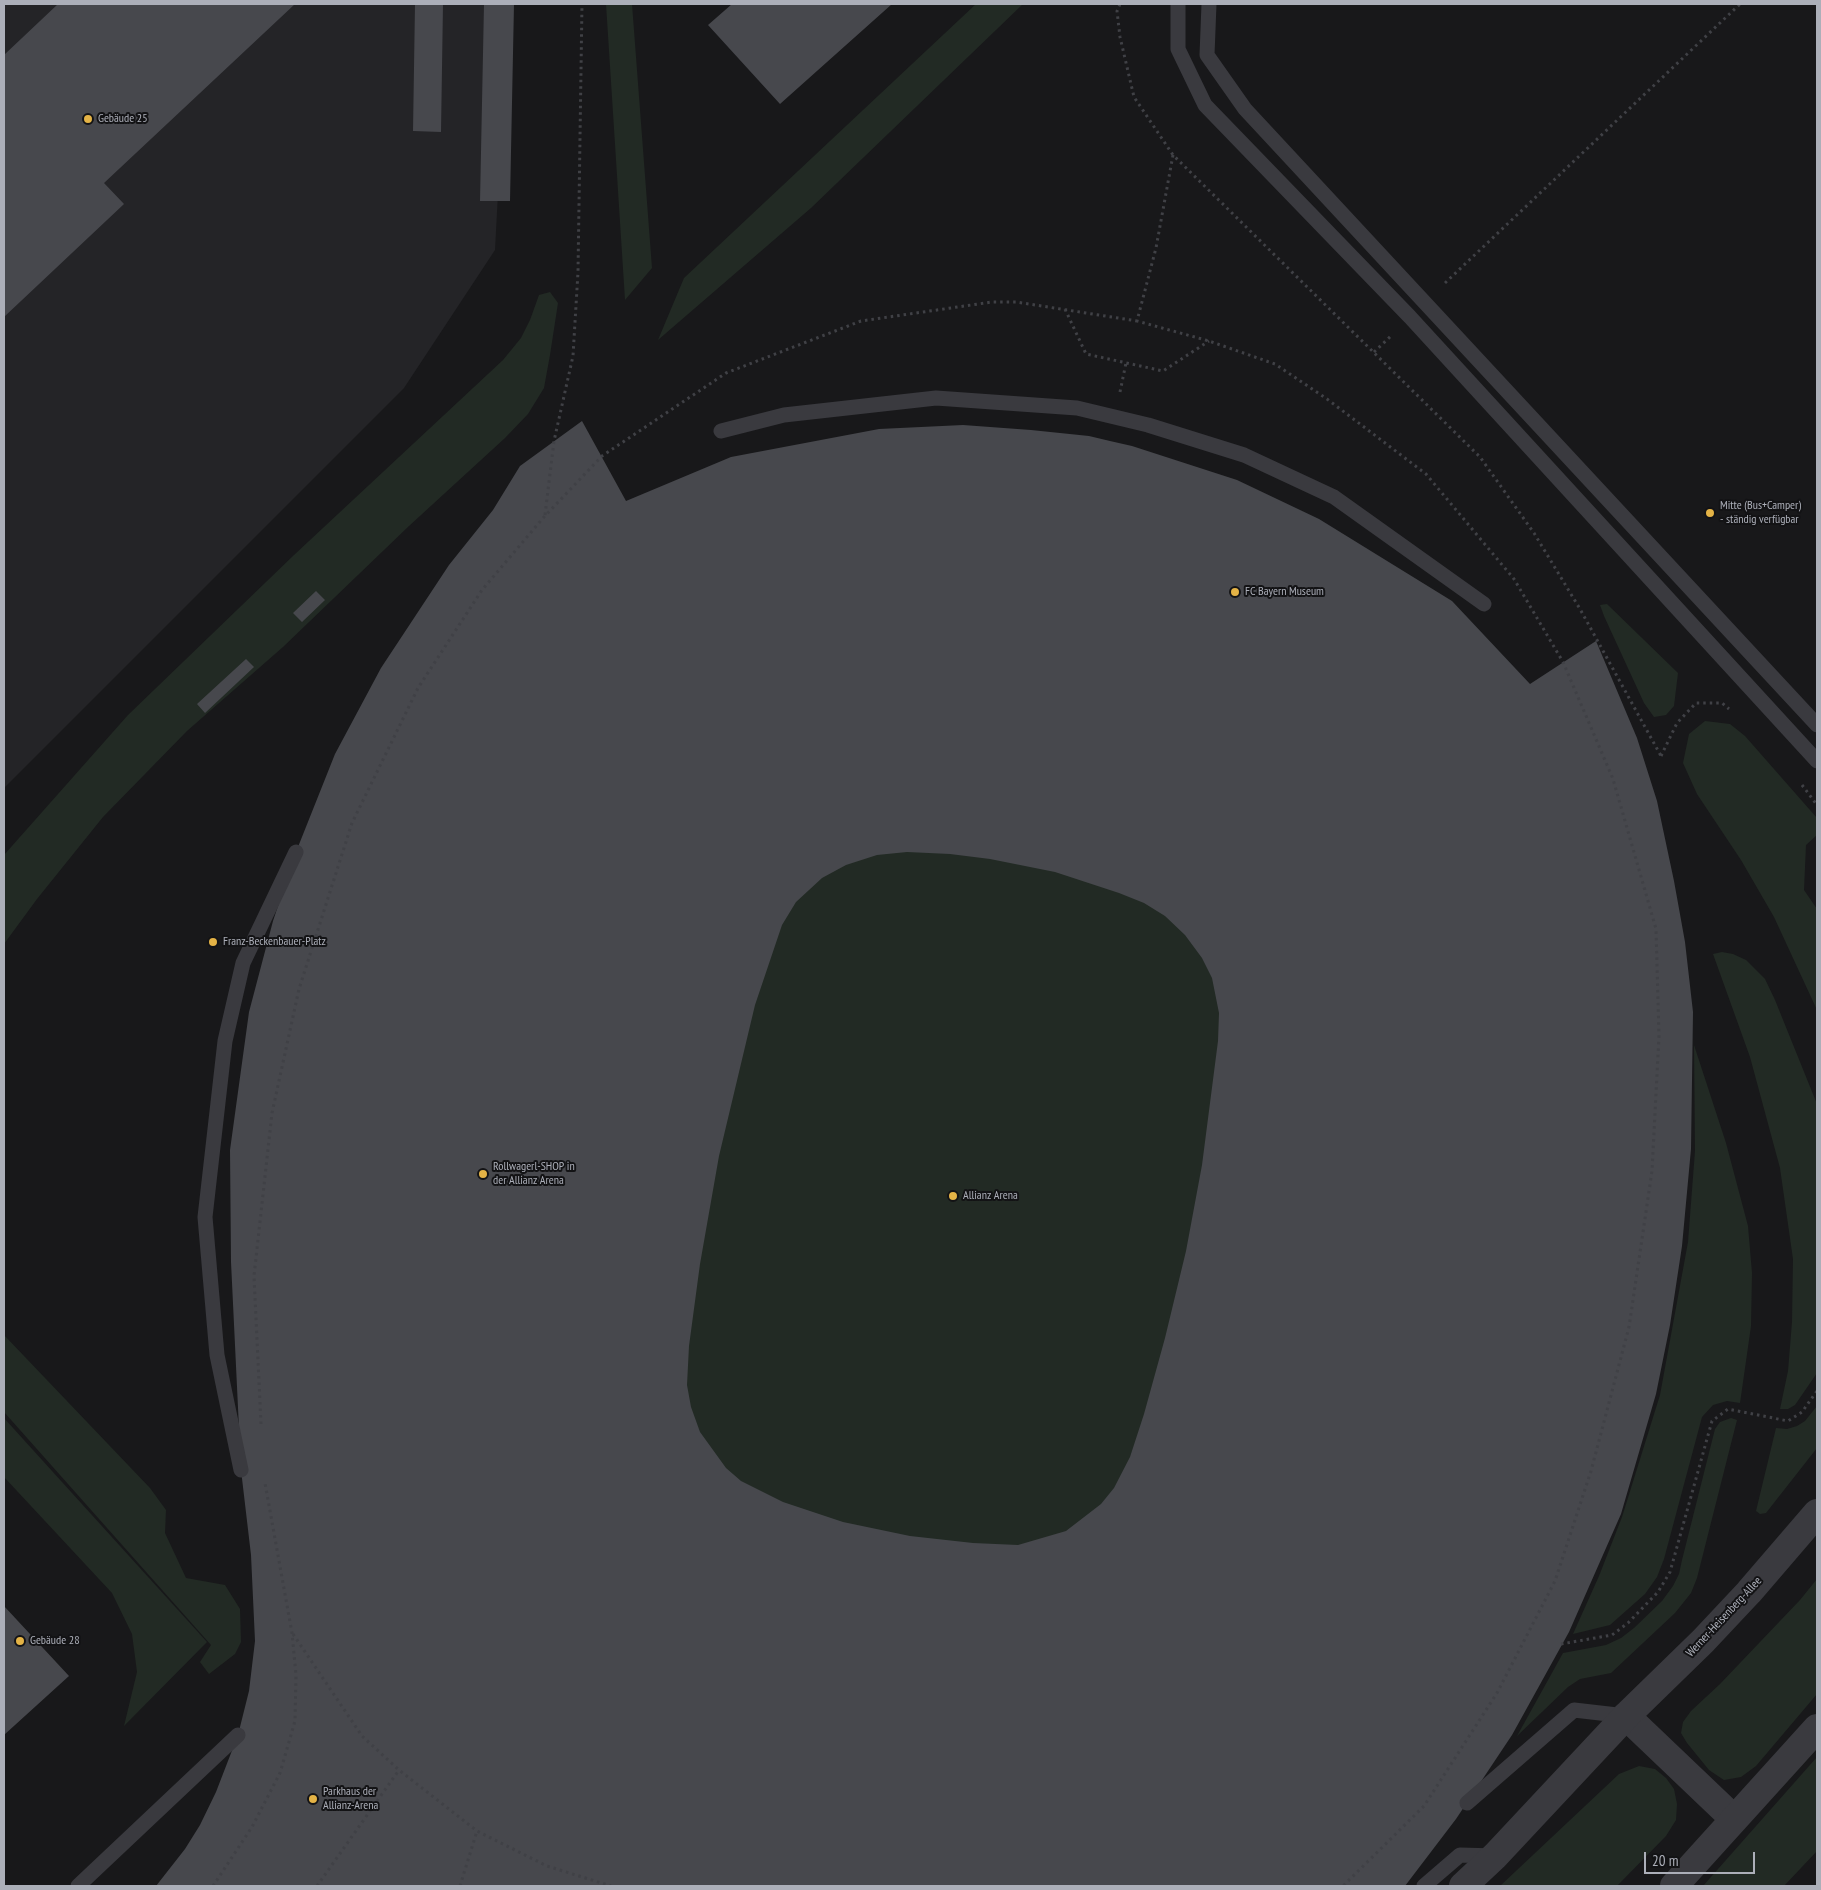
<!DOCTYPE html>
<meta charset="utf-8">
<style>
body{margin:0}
#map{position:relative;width:1821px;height:1890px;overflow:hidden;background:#18181a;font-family:"PT Sans Narrow",sans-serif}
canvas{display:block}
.frame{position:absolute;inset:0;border:5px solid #acafb9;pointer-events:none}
.scale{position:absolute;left:1644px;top:1852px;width:111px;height:22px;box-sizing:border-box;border:2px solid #acafb9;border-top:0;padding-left:6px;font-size:15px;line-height:18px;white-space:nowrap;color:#acafb9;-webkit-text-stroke:4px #131315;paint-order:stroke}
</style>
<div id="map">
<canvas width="1821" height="1890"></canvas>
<div class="frame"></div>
<div class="scale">20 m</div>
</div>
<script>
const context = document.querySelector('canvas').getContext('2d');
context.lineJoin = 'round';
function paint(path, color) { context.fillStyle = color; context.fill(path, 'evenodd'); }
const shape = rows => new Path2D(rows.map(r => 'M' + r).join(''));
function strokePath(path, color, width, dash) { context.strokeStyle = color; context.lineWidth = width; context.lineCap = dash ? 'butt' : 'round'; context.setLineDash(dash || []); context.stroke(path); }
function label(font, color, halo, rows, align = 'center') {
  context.font = font + ' "PT Sans Narrow",sans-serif'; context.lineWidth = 4; context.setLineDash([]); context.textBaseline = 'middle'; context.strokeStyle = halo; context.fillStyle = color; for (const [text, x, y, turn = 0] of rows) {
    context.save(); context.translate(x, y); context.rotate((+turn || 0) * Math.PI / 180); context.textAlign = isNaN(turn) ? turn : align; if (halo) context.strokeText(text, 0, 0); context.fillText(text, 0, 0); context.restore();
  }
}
const built = shape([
 [4,4,508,4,495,250,404,388,4,788]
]);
const green = shape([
 [606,4,632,4,652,268,625,300],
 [976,4,1023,4,811,208,658,340,684,278],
 [550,292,558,303,550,355,544,388,528,414,505,438,409,526,283,647,187,731,103,817,37,899,4,944,4,855,128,715,294,555,503,360,521,338,530,320,539,295],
 [1189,512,1341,1847,1281,1886,719,1886,632,1861,296,1352],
 [1607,604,1678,673,1674,706,1666,715,1654,717,1644,703,1604,616,1600,605],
 [1705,721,1730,724,1745,736,1817,818,1817,835,1806,845,1804,890,1817,909,1817,1010,1774,917,1741,860,1697,794,1683,763,1689,734],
 [1722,952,1733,954,1746,960,1765,979,1775,1000,1817,1104,1817,1373,1795,1405,1788,1409,1780,1409,1788,1371,1792,1322,1793,1259,1780,1168,1750,1057,1713,954],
 [1694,1045,1726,1143,1748,1226,1752,1273,1751,1326,1740,1403,1727,1401,1713,1405,1702,1417,1664,1559,1657,1577,1645,1594,1610,1625,1573,1634,1599,1576,1622,1517,1660,1395,1688,1242,1695,1151],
 [4,1335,150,1488,166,1510,165,1533,186,1578,225,1585,240,1609,241,1642,235,1654,209,1674,200,1662,211,1645,4,1412],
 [1817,1406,1817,1448,1766,1513,1760,1514,1756,1511,1776,1428,1787,1429,1797,1426,1805,1421],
 [4,1418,207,1642,124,1726,137,1672,132,1634,112,1593,4,1477],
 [1731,1418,1737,1420,1697,1578,1691,1593,1675,1613,1611,1673,1580,1679,1568,1687,1517,1736,1563,1653,1606,1645,1621,1638,1634,1628,1662,1601,1673,1586,1679,1574,1682,1560,1715,1429,1720,1422],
 [1817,1579,1817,1694,1756,1766,1741,1777,1724,1780,1709,1770,1687,1743,1681,1733,1683,1722,1691,1711,1720,1684,1800,1600],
 [1817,1757,1817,1851,1784,1886,1703,1886],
 [1639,1766,1655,1769,1666,1778,1674,1789,1677,1804,1676,1820,1666,1836,1617,1886,1500,1886,1619,1774]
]);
const building = shape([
 [58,4,295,4,104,183,124,204,4,317,4,55],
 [415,4,443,4,441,132,413,131],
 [484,4,514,4,510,201,480,201],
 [732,4,892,4,780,104,708,25],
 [582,421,626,501,731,457,879,429,963,425,1031,430,1089,436,1110,441,1132,446,1237,480,1319,519,1452,601,1530,684,1596,641,1637,738,1657,801,1674,881,1685,942,1693,1012,1691,1149,1682,1246,1670,1325,1656,1394,1621,1514,1569,1632,1512,1735,1456,1819,1405,1886,156,1886,185,1849,200,1825,216,1792,238,1735,249,1691,255,1641,251,1555,241,1470,231,1262,230,1150,249,1012,273,921,296,852,335,754,381,668,449,565,493,510,520,466],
 [907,852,950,854,990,859,1055,872,1119,893,1144,903,1165,916,1185,935,1202,958,1212,978,1219,1013,1218,1041,1202,1165,1186,1251,1165,1338,1144,1414,1130,1457,1114,1488,1101,1504,1066,1531,1018,1545,973,1543,910,1536,843,1522,783,1502,741,1481,726,1468,700,1432,691,1407,687,1385,689,1346,700,1264,719,1156,755,1005,782,925,796,902,822,878,846,865,877,855],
 [316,591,325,600,302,622,293,613],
 [246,659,254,667,205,713,197,704],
 [4,1606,69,1676,4,1735]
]);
const path = shape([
 [1120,4,1117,11,1120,37,1134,97,1173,155,1480,457,1534,533,1580,609,1661,756],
 [1173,155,1156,248,1137,321,1209,341,1275,364,1327,399,1426,474,1514,579,1563,662,1613,779,1656,929,1659,1036,1652,1171,1629,1327,1591,1471,1555,1581,1497,1693,1424,1806,1343,1886],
 [1445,283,1740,4],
 [1065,309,1086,354,1163,371,1209,341],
 [1374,352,1392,335],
 [1120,392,1126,363],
 [545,515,554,441,573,356,578,272,582,4],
 [1661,756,1677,723,1696,703,1722,703,1729,709],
 [1802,785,1817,805],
 [261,1424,254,1276,272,1113,299,989,352,823,418,688,482,590,544,517,602,456,726,373,861,321,992,302,1016,302,1137,321],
 [293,1634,362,1736,399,1770,477,1831,547,1866,611,1886],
 [1561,1644,1612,1635,1628,1623,1658,1592,1670,1572,1712,1421,1728,1409,1788,1421,1802,1412,1817,1391],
 [213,1886,252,1827,280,1773,295,1721,296,1675,292,1633,265,1483],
 [317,1886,399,1770],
 [460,1886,477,1831]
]);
const service = shape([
 [1178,4,1178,49,1205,105,1410,317,1817,761],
 [1209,4,1207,55,1245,109,1817,725],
 [721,431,784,415,936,398,1077,408,1148,425,1244,455,1334,497,1484,604],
 [241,1470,217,1355,205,1217,225,1041,243,963,296,852],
 [1467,1803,1574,1710,1626,1716],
 [78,1886,238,1735],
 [1424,1886,1460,1855,1495,1856]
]);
const minor = shape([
 [1626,1716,1734,1819]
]);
const tertiary = shape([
 [1463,1886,1495,1856,1626,1716,1703,1641,1749,1592,1817,1513],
 [1674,1886,1817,1728]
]);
const markers = [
 [88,119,5,"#e4b346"],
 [1710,513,5,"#e4b346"],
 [1235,592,5,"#e4b346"],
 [213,942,5,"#e4b346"],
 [483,1174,5,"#e4b346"],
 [953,1196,5,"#e4b346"],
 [20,1641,5,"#e4b346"],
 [313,1799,5,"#e4b346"]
];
const poiNames = [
 ["Gebäude 25",98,119],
 ["Mitte (Bus+Camper)",1720,506],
 ["- ständig verfügbar",1720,520],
 ["FC Bayern Museum",1245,592],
 ["Franz-Beckenbauer-Platz",223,942],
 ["Rollwagerl-SHOP in",493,1167],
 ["der Allianz Arena",493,1181],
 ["Allianz Arena",963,1196],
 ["Gebäude 28",30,1641],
 ["Parkhaus der",323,1792],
 ["Allianz-Arena",323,1806]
];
const streetNames = [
 ["Werner-Heisenberg-Allee",1724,1617,-47]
];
paint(built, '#242427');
paint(green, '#222a24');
paint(building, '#47484d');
strokePath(path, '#404146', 3, [2.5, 4]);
strokePath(service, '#3a3a3f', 15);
strokePath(minor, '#3a3a3f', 28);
strokePath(tertiary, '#3a3a3f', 28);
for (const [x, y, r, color] of markers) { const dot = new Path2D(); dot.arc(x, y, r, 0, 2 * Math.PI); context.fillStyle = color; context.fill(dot); strokePath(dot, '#131315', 2); }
label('12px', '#acafb9', '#131315', poiNames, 'left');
label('12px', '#acafb9', '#131315', streetNames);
</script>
